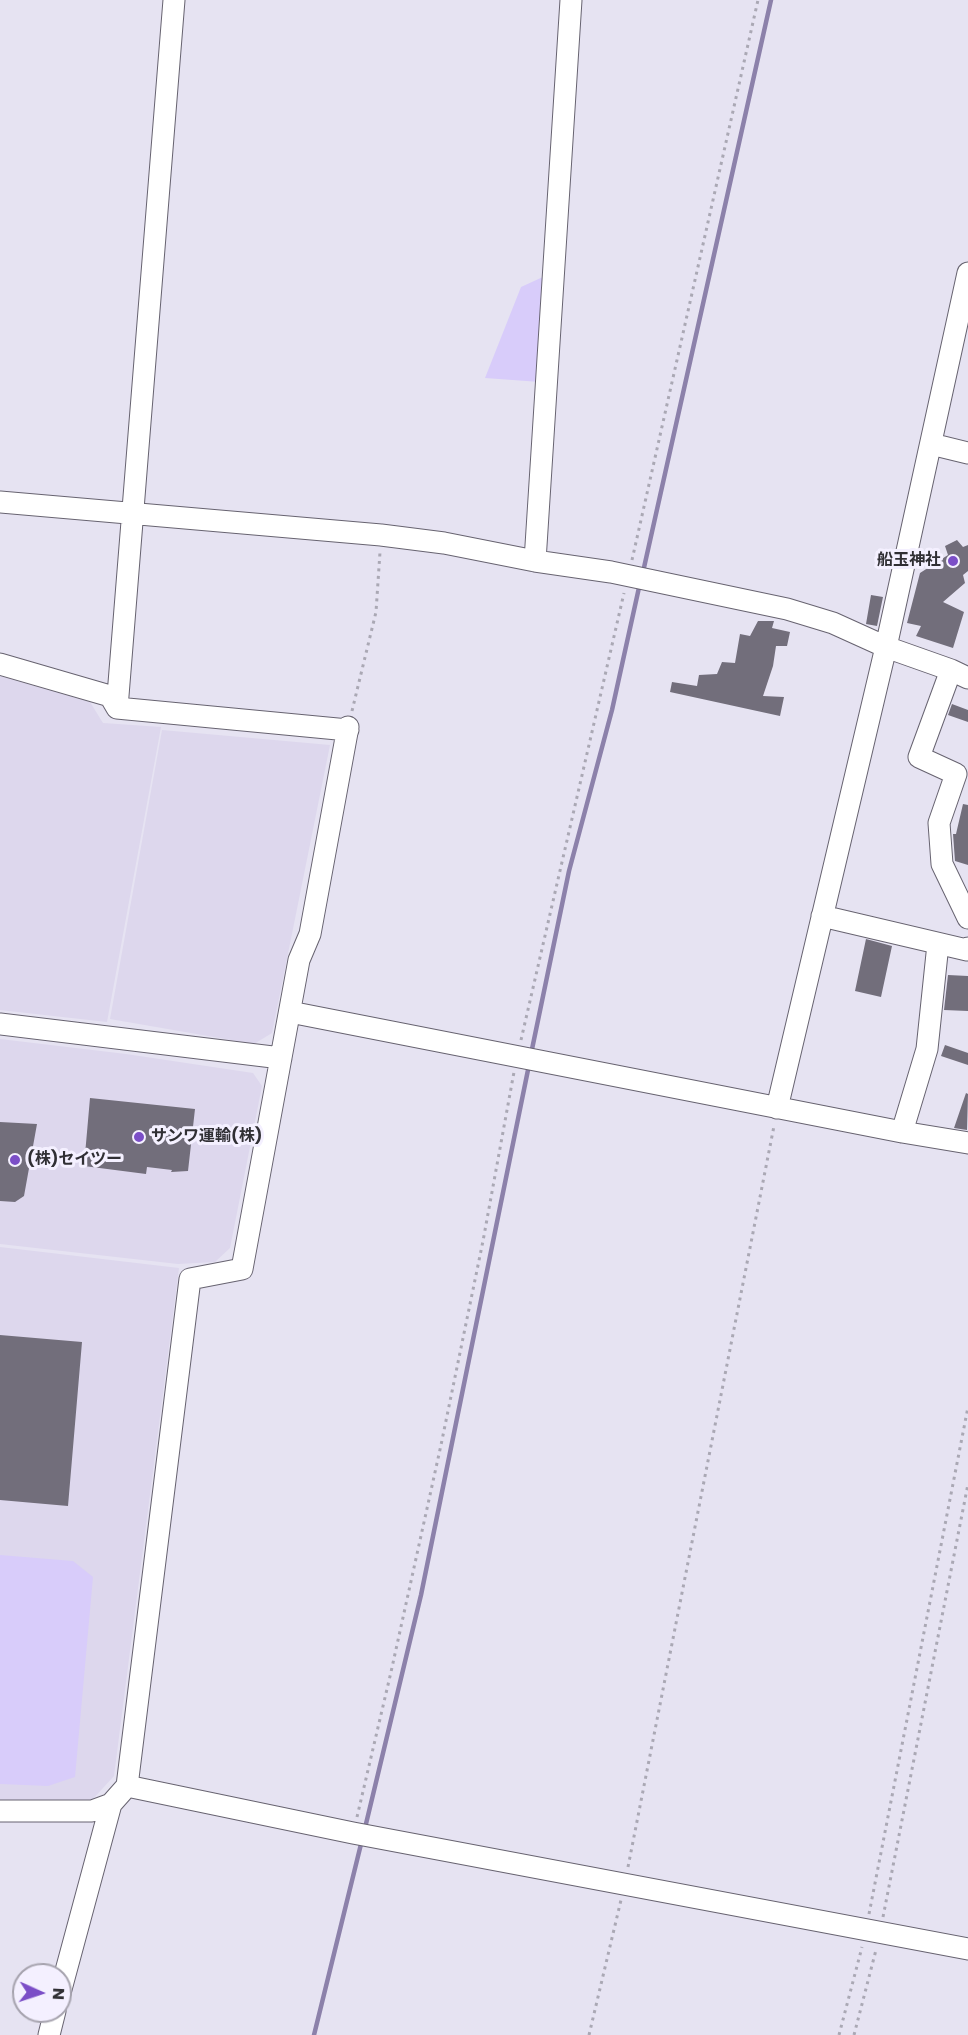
<!DOCTYPE html>
<meta charset="utf-8">
<style>
body{margin:0}
#map{position:relative;width:968px;height:2035px;overflow:hidden;background:#e6e3f2;font-family:Poppins,sans-serif}
canvas{display:block}
.north{position:absolute;left:12px;top:1963px;width:60px;height:60px;box-sizing:border-box;background:#f4f0ff;border:2px solid #a6a3ae;border-radius:50%;rotate:93deg;font-size:16px;font-weight:700;line-height:24px;text-align:center;color:#302f34}
.north::after{content:'';display:block;margin:auto;width:21px;height:27px;background:#7b4ec7;clip-path:polygon(50% 0,100% 100%,50% 72%,0 100%)}
</style>
<div id="map">
<canvas width="968" height="2035"></canvas>
<div class="north">N</div>
</div>
<script>
const context = document.querySelector('canvas').getContext('2d');
context.lineJoin = 'round';
function paint(path, color) { context.fillStyle = color; context.fill(path, 'evenodd'); }
const shape = rows => new Path2D(rows.map(r => 'M' + r).join(''));
function strokePath(path, color, width, dash) { context.strokeStyle = color; context.lineWidth = width; context.lineCap = dash ? 'butt' : 'round'; context.setLineDash(dash || []); context.stroke(path); }
function label(font, color, halo, rows, align = 'center') {
  context.font = font + ' Poppins,"Noto Sans JP",sans-serif'; context.lineWidth = 6; context.setLineDash([]); context.textBaseline = 'middle'; context.strokeStyle = halo; context.fillStyle = color; for (const [text, x, y, turn = 0] of rows) {
    context.save(); context.translate(x, y); context.rotate((+turn || 0) * Math.PI / 180); context.textAlign = isNaN(turn) ? turn : align; if (halo) context.strokeText(text, 0, 0); context.fillText(text, 0, 0); context.restore();
  }
}
const built = shape([
 [0,676,90,702,103,723,161,727,107,1022,0,1010],
 [162,730,330,745,272,1033,254,1044,110,1019],
 [0,1039,126,1054,253,1073,262,1086,230,1248,215,1262,178,1264,0,1244],
 [0,1247,179,1268,114,1776,92,1800,0,1800]
]);
const green = shape([
 [545,276,540,382,485,378,521,287],
 [0,1555,73,1561,93,1577,75,1777,48,1786,0,1784]
]);
const stream = shape([
 [643,572,771,0],
 [531,1054,569,871,612,710,640,583],
 [365,1828,421,1595,529,1065],
 [314,2035,362,1840]
]);
const building = shape([
 [957,540,963,547,968,545,968,571,963,575,965,583,943,602,964,612,953,648,916,636,921,626,907,623,920,573,948,555,945,546],
 [871,595,883,597,877,626,866,624],
 [758,621,774,621,772,628,790,632,787,646,776,646,773,666,763,696,784,697,780,716,670,692,672,682,697,686,699,675,717,674,722,662,735,663,740,634,750,636],
 [952,704,968,710,968,722,948,715],
 [963,804,968,805,968,865,955,861,953,834,956,834],
 [866,939,892,946,881,997,855,991],
 [948,975,968,976,968,1011,944,1010],
 [945,1045,968,1053,968,1065,941,1056],
 [966,1093,968,1094,967,1130,954,1128],
 [90,1098,195,1109,188,1171,171,1172,172,1170,147,1167,146,1174,84,1166],
 [0,1122,37,1124,24,1196,15,1202,0,1201],
 [0,1335,82,1342,68,1506,0,1500]
]);
const path = shape([
 [632,560,758,0],
 [352,711,376,612,380,552],
 [521,1040,624,593],
 [357,1817,391,1672,441,1445,483,1241,514,1072],
 [628,1867,774,1126],
 [869,1914,968,1407],
 [883,1917,968,1484],
 [589,2035,621,1900],
 [839,2035,862,1947],
 [854,2035,876,1950]
]);
const minor = shape([
 [931,444,968,453],
 [0,502,381,535,444,543,535,561,611,572,787,609,833,623,886,647,951,670,968,678],
 [535,561,571,0],
 [0,664,110,696,117,708,348,730],
 [951,670,919,757,956,774,939,823,942,864,968,918],
 [117,708,174,0],
 [822,916,967,950,968,948],
 [290,1012,902,1132,968,1143],
 [0,1024,281,1058],
 [777,1108,886,647,968,273],
 [902,1132,927,1049,938,944],
 [127,1786,353,1833,968,1949],
 [0,1811,92,1811,111,1804],
 [60,1993,111,1804,127,1786,190,1279,242,1269,299,960,310,934,348,727],
 [49,2035,55,2011]
]);
const markers = [
 [953,561,6,"#7b4ec7"],
 [139,1137,6,"#7b4ec7"],
 [15,1160,6,"#7b4ec7"]
];
const poiNames = [
 ["船玉神社",941,561,"right"],
 ["サンワ運輸(株)",151,1137],
 ["(株)セイツー",27,1160]
];
paint(built, '#ddd7ed');
paint(green, '#d8ccfa');
strokePath(stream, '#8c81aa', 4.5);
paint(building, '#726e7b');
strokePath(minor, '#676370', 23);
strokePath(path, '#aaa8b4', 3, [3, 4.5]);
strokePath(minor, '#fff', 21);
for (const [x, y, r, color] of markers) { const dot = new Path2D(); dot.arc(x, y, r, 0, 2 * Math.PI); context.fillStyle = color; context.fill(dot); strokePath(dot, '#f4f0ff', 2); }
label('bold 16px', '#302f34', '#f4f0ff', poiNames, 'left');
</script>
